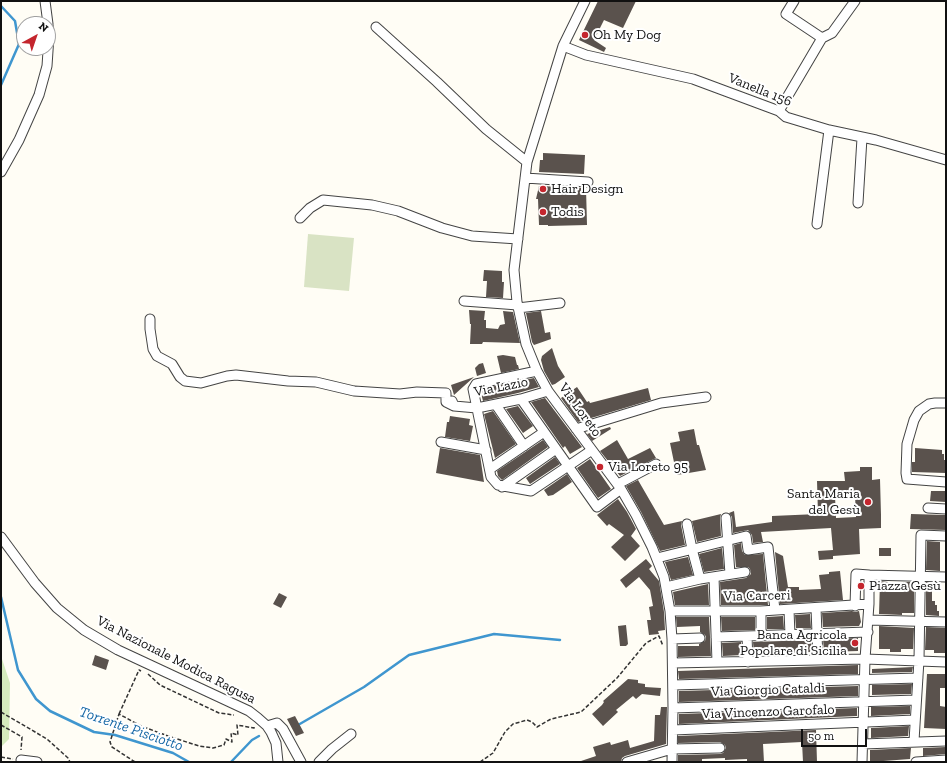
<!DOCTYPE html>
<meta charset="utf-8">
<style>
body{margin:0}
#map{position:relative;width:947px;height:763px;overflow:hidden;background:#fffdf5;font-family:"Zilla Slab",serif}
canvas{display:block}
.frame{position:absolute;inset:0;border:2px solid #111;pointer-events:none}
.north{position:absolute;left:16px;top:16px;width:40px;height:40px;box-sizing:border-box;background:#fff;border:1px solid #a0a0a0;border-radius:50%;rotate:40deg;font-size:11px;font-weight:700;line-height:16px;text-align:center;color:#111}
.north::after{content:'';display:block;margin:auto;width:14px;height:18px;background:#c4262e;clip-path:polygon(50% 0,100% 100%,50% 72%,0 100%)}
.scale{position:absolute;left:801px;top:729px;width:66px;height:18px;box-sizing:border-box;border:2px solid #111;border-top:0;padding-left:5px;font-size:12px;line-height:14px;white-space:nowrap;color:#111;-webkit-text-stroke:3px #fff;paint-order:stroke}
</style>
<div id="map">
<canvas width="947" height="763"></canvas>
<div class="frame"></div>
<div class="north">N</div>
<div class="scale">50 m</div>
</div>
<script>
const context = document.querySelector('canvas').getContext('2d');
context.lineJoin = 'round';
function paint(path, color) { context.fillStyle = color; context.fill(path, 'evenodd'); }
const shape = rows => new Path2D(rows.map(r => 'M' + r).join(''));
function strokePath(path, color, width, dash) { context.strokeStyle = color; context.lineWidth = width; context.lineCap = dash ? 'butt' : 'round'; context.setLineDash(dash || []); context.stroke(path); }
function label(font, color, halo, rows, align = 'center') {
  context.font = font + ' "Zilla Slab",serif'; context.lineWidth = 4; context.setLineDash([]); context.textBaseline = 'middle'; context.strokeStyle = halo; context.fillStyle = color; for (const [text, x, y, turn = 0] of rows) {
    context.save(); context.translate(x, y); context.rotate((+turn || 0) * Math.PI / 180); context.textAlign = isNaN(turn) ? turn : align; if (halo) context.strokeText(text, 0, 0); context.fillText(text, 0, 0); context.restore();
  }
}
const green = shape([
 [1,656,10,683,9,739,1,747]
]);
const cemetery = shape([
 [308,234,354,238,349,291,304,287]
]);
const stream = shape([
 [1,6,15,21,19,44,1,85],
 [1,597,18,670,36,699,50,711,94,732,115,735,173,753,189,762],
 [298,725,364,687,409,655,494,634,560,640],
 [231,762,252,740,259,736]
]);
const building = shape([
 [598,1,636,1,623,28,604,20,594,40,606,48,604,52,579,40],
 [543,153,585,155,584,174,539,172,540,160,543,160],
 [539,186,586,188,587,225,548,226,548,225,539,225,538,199,536,199],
 [484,270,502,271,502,282,504,282,503,298,486,297,487,281,483,281],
 [469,310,485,311,484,320,486,320,486,328,498,329,500,325,505,324,503,311,513,312,520,343,483,342,482,344,470,344,471,324,470,324],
 [541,311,545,333,550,332,551,339,534,345,532,342,526,313],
 [552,348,558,366,565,377,555,384,552,385,544,371,541,360,542,356],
 [503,355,515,357,517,365,518,365,519,369,501,373,497,356],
 [483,363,486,373,477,376,475,368,479,364],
 [474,377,454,395,451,385],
 [534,378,539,387,518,393,483,401,480,389],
 [577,387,587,402,589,401,590,403,648,388,651,400,578,422,561,398],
 [545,398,582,447,570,454,565,446,563,448,531,402],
 [518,406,533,426,523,433,506,409],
 [493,411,516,444,495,458,484,414],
 [450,416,470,419,469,425,473,426,470,441,445,437,447,422,449,422],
 [610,427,611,429,592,441,587,434],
 [694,429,697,445,699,445,706,470,677,475,673,468,675,467,670,443,680,441,678,432],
 [543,440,548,447,502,480,498,476,497,471],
 [617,440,628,459,650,448,656,458,620,476,600,451],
 [440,448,480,455,484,482,436,473],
 [915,448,942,450,942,454,944,454,944,460,946,460,946,473,912,472,912,462,915,462],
 [555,457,560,464,530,484,526,478],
 [590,459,611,489,598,498,577,468],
 [860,467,872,467,872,480,880,479,881,515,881,528,859,529,860,554,833,556,833,559,819,560,818,551,833,550,831,528,761,532,763,542,753,543,752,535,748,530,733,533,732,517,729,513,734,511,736,527,772,522,772,516,818,514,817,481,845,481,844,472,860,471],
 [855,495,856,517,836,518,835,496],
 [567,474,572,482,553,495,548,496,544,490],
 [638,480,664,525,682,521,681,525,685,545,660,551,641,512,626,486],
 [931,491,946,491,946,502,930,501],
 [618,499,627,512,636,529,631,536,640,546,625,561,611,547,624,535,609,524,607,526,597,515],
 [721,514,720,518,721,536,697,542,692,521],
 [911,514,946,515,946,530,910,529],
 [927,541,940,542,940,571,926,570],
 [741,543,742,551,745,555,763,554,768,605,721,605,720,582,746,578,751,574,750,569,748,567,736,567,734,545],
 [722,548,724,569,704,572,699,554],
 [879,548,891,548,891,556,879,556],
 [775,552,783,556,788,587,799,587,799,590,821,589,819,575,829,574,829,572,840,571,843,600,780,604],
 [688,557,693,575,671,580,665,562],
 [646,559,652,566,649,569,659,581,664,612,665,630,658,631,659,634,649,635,647,620,651,620,649,607,653,606,650,590,639,577,626,588,620,580],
 [880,581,888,582,888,592,903,592,903,582,914,582,914,613,902,613,902,615,879,614],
 [926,582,932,583,932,601,935,601,935,605,937,605,937,611,939,611,939,616,926,615],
 [708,584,709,605,675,605,673,592],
 [279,593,287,597,281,608,273,604],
 [852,611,855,612,859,611,861,622,859,626,823,627,822,613],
 [810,614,811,628,796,628,795,615],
 [783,616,784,629,767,629,767,617],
 [676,617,709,617,711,656,678,657,678,646,699,646,699,644,705,641,706,637,705,635,700,632,700,626,677,627],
 [721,617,755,617,755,630,722,631],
 [626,625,628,644,626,646,620,646,618,626],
 [879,626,914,628,913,649,901,649,901,652,890,652,890,649,879,649],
 [926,627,946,628,946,653,934,653,934,650,925,650],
 [858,638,858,651,824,652,823,639],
 [811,640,812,652,754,654,753,642],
 [741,642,742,655,723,656,722,643],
 [95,655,109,660,106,670,92,665],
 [858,665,858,674,679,679,678,671],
 [913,667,912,672,872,673,872,669],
 [927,674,946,674,946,688,940,688,940,706,946,707,946,729,924,728],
 [628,679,638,680,638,683,645,684,645,687,661,688,660,696,642,694,636,699,633,696,616,710,618,712,603,726,592,714,602,705,604,702,603,701],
 [912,684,911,694,872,695,872,685],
 [858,686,858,696,679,702,679,691],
 [910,706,910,714,871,716,871,707],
 [661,707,667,707,666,744,625,756,622,758,621,762,581,762,581,761,596,756,593,747,610,742,611,745,628,740,630,748,654,741,655,715,660,715],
 [857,708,857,716,679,724,679,714],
 [295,716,304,733,296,736,287,719],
 [909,726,908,736,871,738,871,728],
 [816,730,817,762,803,762,802,742,763,744,764,762,747,762,747,759,725,760,725,758,702,759,702,762,678,762,678,755,720,754,723,753,726,748,725,745,720,742,678,743,678,736],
 [946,747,946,754,923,756,923,748],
 [911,748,910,759,870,762,870,750]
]);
const path = shape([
 [148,674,160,685,219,713,234,715],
 [1,712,47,739,68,758,70,762],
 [119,714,139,670,141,671],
 [1,725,22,737,21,750],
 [1,757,13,759],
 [135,762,112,747,110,742,119,714,141,726,168,736,199,746,213,748,224,745,226,739,232,742,231,733,238,735,237,725,254,728,254,726],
 [480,762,493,753,505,732,513,724,527,720,532,722,537,727,551,719,581,712,617,678,646,643,659,636,663,646]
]);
const minor = shape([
 [45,1,48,24],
 [585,1,563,46,527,162,514,270,517,302,526,344,537,371,548,391,621,489,636,515,652,547,664,577,670,611,672,639,673,708,672,762],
 [794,1,786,14,822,38],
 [376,27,437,82,486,129,527,162],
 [563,46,586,55,693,79,779,111,786,117,829,130,876,140,946,160],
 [779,111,822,38,832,33,855,1],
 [1,172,19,140,39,95,47,66,49,36,48,25],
 [525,178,588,182],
 [858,203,862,138],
 [300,218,310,208,323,200,372,205,398,211,442,228,472,236,518,239],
 [817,224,829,130],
 [464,301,518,305],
 [518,308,560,303],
 [150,319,150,329,153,349,157,356,172,364,180,377,185,381,201,383,227,376,236,375,288,381,316,382,354,391,400,394,417,392,446,393,446,402,454,406],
 [537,371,476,384,473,389,491,477,498,485,531,491,592,450],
 [521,399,597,507,621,489],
 [452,401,454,406,477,408,521,399,548,391],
 [946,403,935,403,929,404,919,411,914,420,907,444,906,473,907,479,946,482],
 [496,405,524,446],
 [576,429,661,403,706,397],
 [441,442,486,450],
 [490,469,544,432],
 [618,484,656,464],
 [502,487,556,449],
 [928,508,946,509],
 [726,518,730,574],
 [687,524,692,549,700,579],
 [1,537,35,583,57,608,84,630,118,650,249,711,258,718,267,726,271,732,276,743,278,762],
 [657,558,746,536,748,550,768,547,775,610],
 [869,575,946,577],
 [714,577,717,662],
 [666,587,700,579,745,572],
 [855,606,856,574,869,575,869,604,865,659,862,762],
 [816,608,818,660],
 [789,610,790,635],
 [670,611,761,611,869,604],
 [761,611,761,636],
 [868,620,946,622],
 [747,636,748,662],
 [716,637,868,632],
 [672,639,700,638],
 [673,663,865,659,946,662],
 [673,685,918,678],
 [673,708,916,700],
 [267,726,277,723,283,729,301,762],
 [673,730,915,720],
 [914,741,919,660,921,535,946,536],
 [863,744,946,741],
 [21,760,37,762],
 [319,762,332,749,351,734],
 [627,762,672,749,720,748],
 [916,762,946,760]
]);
const markers = [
 [585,35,4,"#c4262e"],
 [543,189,4,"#c4262e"],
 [543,212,4,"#c4262e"],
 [600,467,4,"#c4262e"],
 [868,502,4,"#c4262e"],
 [861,586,4,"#c4262e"],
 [855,643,4,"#c4262e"]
];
const poiNames = [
 ["Oh My Dog",593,35],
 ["Hair Design",551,189],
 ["Todis",551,212],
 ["Via Loreto 95",608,467],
 ["Santa Maria",860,494,"right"],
 ["del Gesù",860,510,"right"],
 ["Piazza Gesù",869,586],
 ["Banca Agricola",847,635,"right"],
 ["Popolare di Sicilia",847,651,"right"]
];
const streetNames = [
 ["Vanella 156",760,90,22],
 ["Via Lazio",501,387,-11],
 ["Via Loreto",580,410,54],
 ["Via Carceri",757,596,-1],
 ["Via Nazionale Modica Ragusa",176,660,27],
 ["Via Giorgio Cataldi",768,690,-2],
 ["Via Vincenzo Garofalo",768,712,-2]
];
const waterNames = [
 ["Torrente Pisciotto",131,729,19]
];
paint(green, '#d5ebbd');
paint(cemetery, '#d9e3c4');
strokePath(stream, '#3f96cf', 2.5);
paint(building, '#5a524d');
strokePath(minor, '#444', 11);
strokePath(path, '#333', 1.5, [4, 2]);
strokePath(minor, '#fff', 9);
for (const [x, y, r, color] of markers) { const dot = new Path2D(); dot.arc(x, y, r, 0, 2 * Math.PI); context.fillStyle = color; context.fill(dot); strokePath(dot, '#fff', 1.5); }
label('14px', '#111', '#fff', poiNames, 'left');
label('14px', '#111', '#fff', streetNames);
label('italic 15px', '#1768a6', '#fff', waterNames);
</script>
